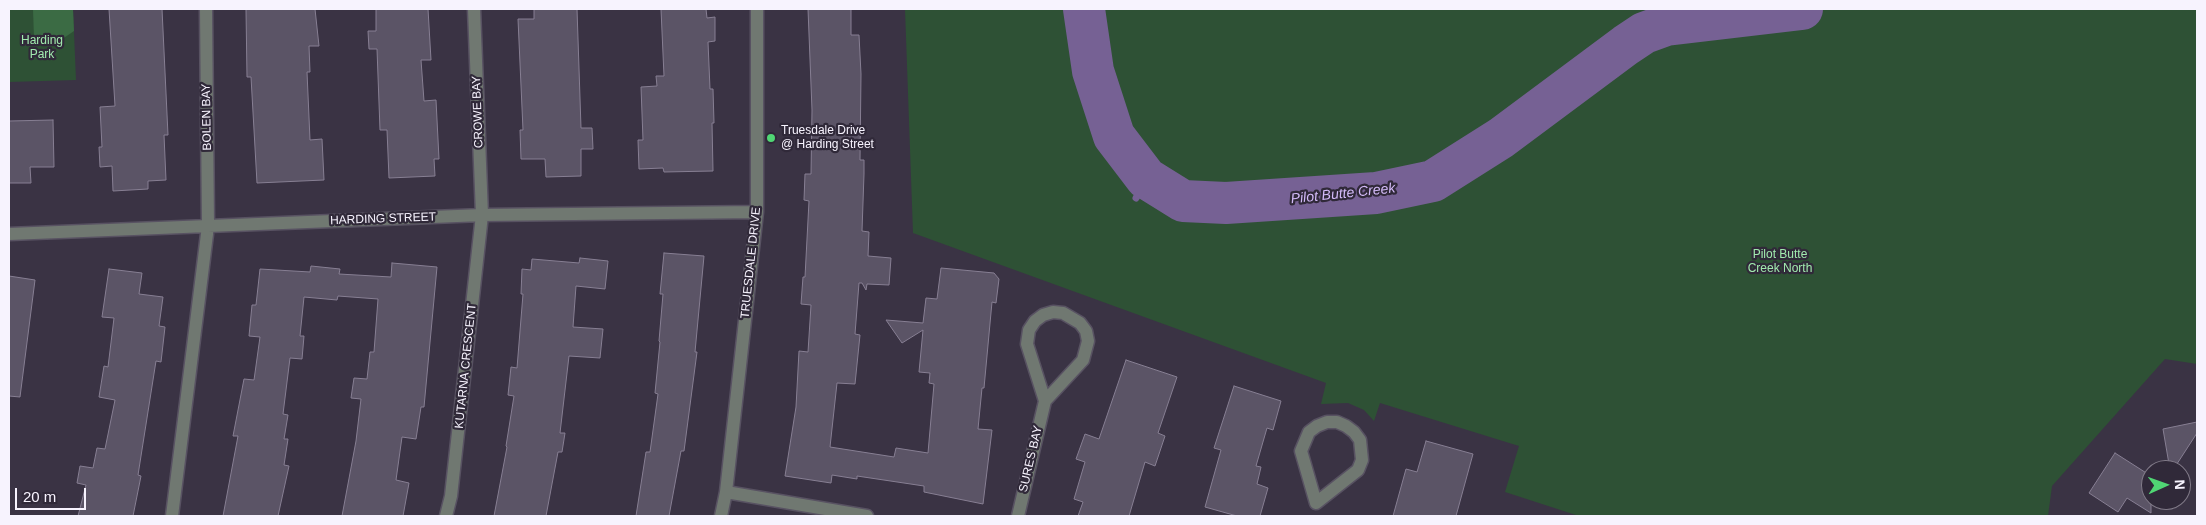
<!DOCTYPE html>
<style>
body{margin:0}
#map{position:relative;width:2206px;height:525px;overflow:hidden;background:#3a3344;font-family:Arial,sans-serif}
canvas{display:block}
.frame{position:absolute;inset:0;border:10px solid #f7f3fe;pointer-events:none}
.north{position:absolute;left:2141px;top:460px;width:50px;height:50px;box-sizing:border-box;background:#302939;border:1px solid #807a88;border-radius:50%;rotate:88deg;font-size:14px;font-weight:700;line-height:20px;text-align:center;color:#f7f3fe}
.north::after{content:'';display:block;margin:auto;width:18px;height:22px;background:#50d674;clip-path:polygon(50% 0,100% 100%,50% 72%,0 100%)}
.scale{position:absolute;left:15px;top:488px;width:71px;height:22px;box-sizing:border-box;border:2px solid #f7f3fe;border-top:0;padding-left:6px;font-size:15px;line-height:18px;white-space:nowrap;color:#f7f3fe;-webkit-text-stroke:4px #302939;paint-order:stroke}
</style>
<div id="map">
<canvas width="2206" height="525"></canvas>
<div class="frame"></div>
<div class="north">N</div>
<div class="scale">20 m</div>
</div>
<script>
const context = document.querySelector('canvas').getContext('2d');
context.lineJoin = 'round';
function paint(path, color) { context.fillStyle = color; context.fill(path, 'evenodd'); }
const shape = rows => new Path2D(rows.map(r => 'M' + r).join(''));
function strokePath(path, color, width, dash) { context.strokeStyle = color; context.lineWidth = width; context.lineCap = dash ? 'butt' : 'round'; context.setLineDash(dash || []); context.stroke(path); }
function label(font, color, halo, rows, align = 'center') {
  context.font = font + ' Arial,sans-serif'; context.lineWidth = 4.5; context.setLineDash([]); context.textBaseline = 'middle'; context.strokeStyle = halo; context.fillStyle = color; for (const [text, x, y, turn = 0] of rows) {
    context.save(); context.translate(x, y); context.rotate((+turn || 0) * Math.PI / 180); context.textAlign = isNaN(turn) ? turn : align; if (halo) context.strokeText(text, 0, 0); context.fillText(text, 0, 0); context.restore();
  }
}
const green = shape([
 [9,9,73,9,76,80,9,82],
 [905,9,2197,9,2197,364,2165,359,2052,486,2048,516,1579,516,1505,492,1519,446,1380,403,1374,421,1364,410,1348,403,1321,404,1326,383,913,233]
]);
const forest = shape([
 [33,9,73,9,74,31,52,46,34,38]
]);
const stream = shape([
 [1136,198,1142,187,1142,173]
]);
const river = shape([
 [1084,9,1093,71,1114,136,1146,178,1183,201,1226,203,1376,193,1433,181,1501,138,1626,45,1644,33,1666,25,1802,9]
]);
const building = shape([
 [109,9,162,9,168,135,164,135,166,180,148,181,148,189,113,191,112,166,100,167,99,147,102,147,100,107,115,106,109,9],
 [246,9,315,9,319,46,309,46,310,72,307,72,310,140,322,139,324,180,257,183,251,77,247,77,246,9],
 [376,9,428,9,431,60,421,60,424,101,436,100,439,159,434,159,435,176,389,178,387,130,380,130,377,49,369,49,368,31,376,31,376,9],
 [534,9,577,9,581,128,592,128,593,149,581,149,581,176,546,177,545,159,521,159,520,130,523,130,518,19,534,19,534,9],
 [661,9,706,9,707,18,715,17,715,41,708,42,710,89,713,89,714,123,712,123,713,171,664,172,663,168,639,169,638,140,643,140,641,87,657,86,656,76,664,76,661,9],
 [808,9,851,9,851,35,859,35,861,74,860,160,864,160,864,174,862,231,869,232,868,256,891,258,889,285,867,284,866,290,862,283,859,283,855,334,860,335,855,384,837,383,830,447,894,457,896,448,928,453,934,384,929,383,930,373,919,372,923,330,902,343,886,320,923,323,926,298,937,299,941,268,994,273,999,279,996,303,992,302,984,388,982,388,978,429,992,430,983,504,924,492,924,486,857,476,857,479,832,475,831,483,785,476,796,407,799,351,808,352,811,305,801,304,803,277,805,277,809,201,804,200,805,174,811,174,812,110,808,9],
 [53,120,54,167,30,167,31,183,9,183,9,121,53,120],
 [664,253,704,256,695,352,697,352,684,451,681,451,669,516,636,516,646,452,650,452,658,394,655,393,660,342,659,341,663,294,660,294,664,253],
 [580,258,608,261,605,289,576,286,573,327,603,329,600,358,569,356,560,433,565,433,562,452,558,452,546,516,494,516,507,447,506,446,514,396,508,395,511,367,517,368,523,294,521,294,522,269,531,270,532,259,579,263,580,258],
 [392,263,437,267,424,407,421,407,416,439,402,437,396,480,409,483,403,516,342,516,356,441,361,399,351,398,354,378,367,379,370,352,374,352,378,299,338,296,337,300,304,297,300,336,304,336,302,359,290,358,283,414,288,415,284,439,288,439,284,465,289,466,278,516,223,516,238,436,233,436,244,379,254,380,260,337,249,336,252,305,256,305,260,269,310,272,311,266,340,269,339,274,391,277,392,263],
 [109,269,142,273,139,294,163,297,159,326,165,327,161,362,156,361,138,475,141,476,133,516,78,516,86,485,77,483,80,466,93,468,97,448,105,449,115,400,99,397,104,366,108,367,114,318,102,317,109,269],
 [9,276,35,280,20,397,9,396,9,276],
 [1126,360,1177,377,1158,433,1165,436,1155,466,1145,462,1129,516,1078,516,1083,502,1074,499,1085,462,1076,459,1085,434,1099,439,1126,360],
 [1234,386,1281,401,1273,430,1267,428,1256,466,1261,467,1257,484,1268,488,1260,516,1237,516,1205,507,1221,450,1214,448,1234,386],
 [2197,422,2197,433,2173,470,2170,470,2163,429,2197,422],
 [1426,441,1473,454,1456,516,1393,516,1406,469,1417,472,1426,441],
 [2115,453,2151,476,2151,513,2127,498,2118,512,2089,493,2115,453]
]);
const minor = shape([
 [9,234,482,215,757,212],
 [1053,312,1063,313,1080,323,1086,331,1088,341,1083,360,1045,401,1027,344,1029,330,1035,321,1043,315,1053,312],
 [1327,422,1337,422,1346,426,1354,432,1360,440,1362,460,1358,470,1316,503,1301,451,1309,432,1317,426,1327,422],
 [726,492,867,516],
 [172,516,208,226,206,9],
 [446,516,451,496,482,215,474,9],
 [721,516,726,492,757,212,757,9],
 [1018,516,1045,401]
]);
const markers = [
 [771,138,5,"#50d674"]
];
const parkNames = [
 ["Harding",42,41],
 ["Park",42,55],
 ["Pilot Butte",1780,255],
 ["Creek North",1780,269]
];
const streetNames = [
 ["CROWE BAY",478,112,-92],
 ["BOLEN BAY",207,117,-91],
 ["HARDING STREET",383,219,-2],
 ["TRUESDALE DRIVE",751,263,-84],
 ["KUTARNA CRESCENT",466,366,-84],
 ["SURES BAY",1031,459,-77]
];
const poiNames = [
 ["Truesdale Drive",781,131],
 ["@ Harding Street",781,145]
];
const waterNames = [
 ["Pilot Butte Creek",1343,194,-6]
];
paint(green, '#2e5135');
paint(forest, '#3b6b44');
strokePath(stream, '#766194', 7);
strokePath(river, '#766194', 42);
paint(building, '#5b5466');
strokePath(building, '#877f93', 1);
strokePath(minor, '#585262', 15);
strokePath(minor, '#707871', 12);
for (const [x, y, r, color] of markers) { const dot = new Path2D(); dot.arc(x, y, r, 0, 2 * Math.PI); context.fillStyle = color; context.fill(dot); strokePath(dot, '#302939', 2); }
label('12px', '#a1eaae', '#302939', parkNames);
label('12px', '#f7f3fe', '#302939', streetNames);
label('12px', '#f7f3fe', '#302939', poiNames, 'left');
label('italic 14px', '#d4bbf9', '#302939', waterNames);
</script>
